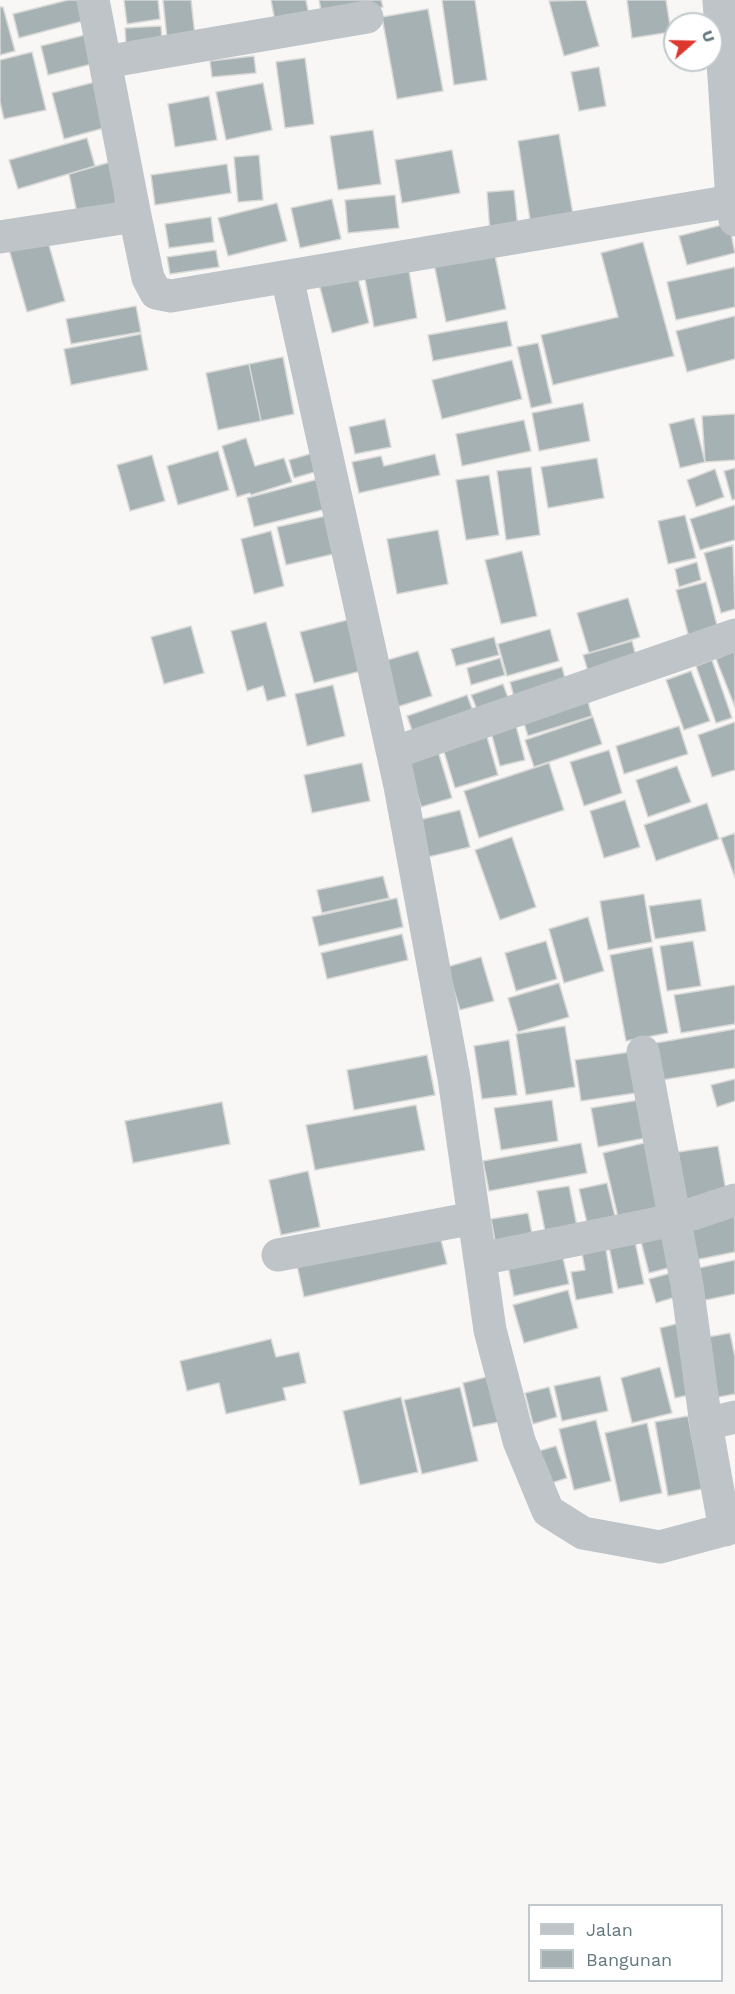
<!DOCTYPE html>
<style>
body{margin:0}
#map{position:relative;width:735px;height:1994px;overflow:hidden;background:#f8f7f5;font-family:"Work Sans",sans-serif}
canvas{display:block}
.legend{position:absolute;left:528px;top:1904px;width:195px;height:78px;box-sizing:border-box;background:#fff;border:2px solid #c1c9cc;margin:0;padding:8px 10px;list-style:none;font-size:18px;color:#64787f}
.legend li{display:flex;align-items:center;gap:12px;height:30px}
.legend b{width:30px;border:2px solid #c1c9cc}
.north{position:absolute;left:663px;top:12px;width:60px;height:60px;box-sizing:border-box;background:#fff;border:2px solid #c1c9cc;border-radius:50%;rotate:70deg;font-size:16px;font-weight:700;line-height:24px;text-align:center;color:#64787f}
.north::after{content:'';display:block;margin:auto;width:21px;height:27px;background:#de372f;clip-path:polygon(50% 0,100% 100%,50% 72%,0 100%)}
</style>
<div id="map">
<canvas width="735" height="1994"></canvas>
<ul class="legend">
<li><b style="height:8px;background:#bec4c7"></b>Jalan</li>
<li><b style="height:16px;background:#a6b1b4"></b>Bangunan</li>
</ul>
<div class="north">U</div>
</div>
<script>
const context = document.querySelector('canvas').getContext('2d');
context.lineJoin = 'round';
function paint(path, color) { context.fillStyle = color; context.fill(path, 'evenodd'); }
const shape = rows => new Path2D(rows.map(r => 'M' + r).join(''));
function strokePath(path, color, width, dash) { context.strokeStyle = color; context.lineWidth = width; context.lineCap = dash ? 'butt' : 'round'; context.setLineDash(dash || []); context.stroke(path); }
const building = shape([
 [68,0,77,0,83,21,19,38,13,14,68,0],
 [124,0,158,0,160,19,127,24,124,0],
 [163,0,191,0,196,45,168,48,163,0],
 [271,0,306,0,310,20,276,26,271,0],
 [319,0,381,0,383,7,323,20,319,0],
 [442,0,475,0,487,80,454,85,442,0],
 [586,0,599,46,564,56,549,1,586,0],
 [627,0,666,0,671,32,632,38,627,0],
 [0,7,3,7,15,51,0,55,0,7],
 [428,9,443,91,397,99,382,17,428,9],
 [161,26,163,56,127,59,125,28,161,26],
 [89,34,96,63,48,75,41,46,89,34],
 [32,52,46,110,4,119,0,102,0,60,32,52],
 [254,56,256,73,212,77,210,61,254,56],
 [305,58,314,124,285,128,276,62,305,58],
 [599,67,606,106,579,111,571,72,599,67],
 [99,81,111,126,64,139,52,93,99,81],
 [263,83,272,130,226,140,216,92,263,83],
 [209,96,217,140,175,147,168,104,209,96],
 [373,130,381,184,338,190,330,136,373,130],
 [559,134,574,220,531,226,518,141,559,134],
 [87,138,95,166,18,189,9,160,87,138],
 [452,150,460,193,402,203,395,160,452,150],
 [259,155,263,200,238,202,234,157,259,155],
 [114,161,116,208,78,218,69,174,114,161],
 [227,164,231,193,155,205,151,175,227,164],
 [514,190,518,229,490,232,487,192,514,190],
 [395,195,399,228,348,233,345,200,395,195],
 [332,199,341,239,300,248,291,208,332,199],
 [277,203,287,241,228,256,218,218,277,203],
 [211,217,214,242,169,248,165,224,211,217],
 [729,223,735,253,687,265,679,236,729,223],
 [46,235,65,301,27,312,8,246,46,235],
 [643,242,674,356,553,385,541,335,618,317,601,253,643,242],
 [493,246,506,309,446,322,433,259,493,246],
 [216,250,219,267,170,274,167,257,216,250],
 [408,265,417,318,374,327,364,274,408,265],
 [735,267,735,307,676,320,667,282,735,267],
 [356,270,369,323,332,333,318,280,356,270],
 [136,306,141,332,71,344,66,319,136,306],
 [735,316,735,359,687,372,676,331,735,316],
 [507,321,512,346,433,361,428,335,507,321],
 [141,334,148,370,71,385,64,349,141,334],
 [538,343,552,403,531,408,517,347,538,343],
 [283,357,294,414,261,421,249,364,283,357],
 [512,360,522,399,442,419,432,380,512,360],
 [249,364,261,421,218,430,206,373,249,364],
 [583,403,590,441,539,451,532,413,583,403],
 [735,414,735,460,705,462,702,416,735,414],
 [694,418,705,462,680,468,669,424,694,418],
 [385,419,391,447,355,454,349,427,385,419],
 [524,420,531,451,462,466,456,434,524,420],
 [246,438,255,466,284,458,292,482,251,495,250,493,237,497,222,446,246,438],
 [218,451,229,490,178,505,167,466,218,451],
 [320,451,325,469,294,478,289,460,320,451],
 [435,454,440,475,359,493,352,462,381,456,384,466,435,454],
 [152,455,165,501,130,511,117,465,152,455],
 [597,458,604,498,548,508,541,467,597,458],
 [531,467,540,535,506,540,497,471,531,467],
 [735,468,735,499,732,500,724,471,735,468],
 [715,469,724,497,696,507,687,480,715,469],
 [489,475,499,535,466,540,456,480,489,475],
 [326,477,334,507,254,527,247,498,326,477],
 [735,505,735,540,700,550,690,519,735,505],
 [330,515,338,553,286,565,277,527,330,515],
 [685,515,696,558,668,564,658,521,685,515],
 [438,530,448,584,397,594,387,539,438,530],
 [271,531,284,586,254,594,241,539,271,531],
 [733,545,735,609,721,613,704,553,733,545],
 [522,551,537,616,501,624,485,560,522,551],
 [697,562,701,580,679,587,675,569,697,562],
 [706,582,720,637,691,645,676,590,706,582],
 [628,598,640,637,589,653,577,613,628,598],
 [351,619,365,670,314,683,300,632,351,619],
 [266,622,286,696,267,701,263,686,247,691,231,631,266,622],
 [191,626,204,673,164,684,151,637,191,626],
 [550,629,559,661,507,676,498,644,550,629],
 [494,637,499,655,456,666,451,649,494,637],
 [632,641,639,668,591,681,583,655,632,641],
 [418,651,432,696,397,707,384,661,418,651],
 [735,651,735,707,716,659,735,651],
 [500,658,505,675,471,685,467,668,500,658],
 [712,660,732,718,716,723,696,666,712,660],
 [562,667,568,690,516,705,510,682,562,667],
 [691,671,710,721,684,730,666,680,691,671],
 [503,684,510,703,479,714,471,695,503,684],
 [333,685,345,736,307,746,295,694,333,685],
 [585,691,592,716,528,736,520,711,585,691],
 [467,695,475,716,414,736,407,716,467,695],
 [593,717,602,744,534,767,525,740,593,717],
 [515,722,525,760,500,766,490,728,515,722],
 [735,722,735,770,712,777,698,735,735,722],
 [679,726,688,754,624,774,616,746,679,726],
 [485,730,498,775,455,788,441,742,485,730],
 [435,741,452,798,421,807,405,750,435,741],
 [609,750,622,793,584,806,570,762,609,750],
 [362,763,370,801,312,813,304,775,362,763],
 [549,763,564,810,479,838,464,791,549,763],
 [677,766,691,802,648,817,636,780,677,766],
 [625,800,640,847,604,858,590,811,625,800],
 [707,803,719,839,656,861,644,825,707,803],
 [460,810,470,847,424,858,415,821,460,810],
 [735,833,735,878,721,838,735,833],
 [512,837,536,907,500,920,475,850,512,837],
 [383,876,389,898,322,913,317,890,383,876],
 [644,894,652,942,608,950,600,901,644,894],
 [397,898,403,927,319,946,312,917,397,898],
 [701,899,706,931,655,939,649,906,701,899],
 [588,917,604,971,564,983,549,929,588,917],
 [402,934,408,960,327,979,321,953,402,934],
 [546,941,557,979,516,991,505,953,546,941],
 [693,941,701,986,667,991,660,946,693,941],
 [652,947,668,1033,626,1041,610,955,652,947],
 [481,957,494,1001,460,1010,447,967,481,957],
 [559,983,569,1017,518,1032,508,998,559,983],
 [735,985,735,1024,681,1033,674,995,735,985],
 [565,1026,575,1087,526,1095,516,1034,565,1026],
 [735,1029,735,1068,662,1080,656,1043,735,1029],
 [509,1040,517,1095,482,1099,474,1046,509,1040],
 [630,1052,636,1093,581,1101,575,1060,630,1052],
 [427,1055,435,1095,354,1110,347,1070,427,1055],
 [735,1079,735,1101,717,1107,711,1085,735,1079],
 [645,1099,651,1137,598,1147,591,1108,645,1099],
 [552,1100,558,1141,501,1150,494,1108,552,1100],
 [222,1102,230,1144,133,1163,125,1121,222,1102],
 [416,1105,425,1150,315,1170,306,1125,416,1105],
 [648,1142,663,1206,618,1217,603,1153,648,1142],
 [581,1143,587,1173,489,1191,483,1161,581,1143],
 [718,1146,727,1196,687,1203,678,1152,718,1146],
 [308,1171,320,1227,281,1235,269,1180,308,1171],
 [607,1183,615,1216,587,1223,579,1189,607,1183],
 [569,1186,577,1226,545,1231,537,1191,569,1186],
 [735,1209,735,1252,695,1260,686,1220,735,1209],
 [528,1213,533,1239,496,1246,491,1219,528,1213],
 [670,1222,680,1265,649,1273,638,1230,670,1222],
 [438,1228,447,1264,304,1297,296,1261,438,1228],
 [633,1232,644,1284,618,1289,607,1238,633,1232],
 [604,1237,613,1293,576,1300,571,1272,585,1270,580,1242,604,1237],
 [560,1245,569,1284,514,1296,506,1256,560,1245],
 [735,1260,735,1294,701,1301,694,1269,735,1260],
 [678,1271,685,1294,656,1303,649,1279,678,1271],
 [568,1290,578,1328,524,1343,513,1305,568,1290],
 [684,1322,699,1393,675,1398,660,1328,684,1322],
 [730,1333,735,1357,735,1394,708,1399,697,1339,730,1333],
 [271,1339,276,1357,299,1352,306,1383,283,1388,286,1400,226,1414,219,1383,187,1391,180,1361,271,1339],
 [660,1367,672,1413,632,1423,621,1378,660,1367],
 [494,1375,504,1421,473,1427,463,1383,494,1375],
 [600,1376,608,1411,562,1421,554,1386,600,1376],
 [460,1387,478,1461,422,1474,404,1400,460,1387],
 [549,1387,557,1417,533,1424,525,1393,549,1387],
 [401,1397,418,1472,360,1485,343,1411,401,1397],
 [688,1416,702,1489,668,1496,655,1422,688,1416],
 [596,1420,611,1481,574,1490,559,1429,596,1420],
 [647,1423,662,1493,620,1502,605,1433,647,1423],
 [556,1446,567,1478,542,1486,532,1453,556,1446]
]);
const minor = shape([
 [719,0,732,201,735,220],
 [105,62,367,17],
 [135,216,148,278,156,293,171,296,732,201],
 [0,237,135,216,93,0],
 [287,277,400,786,454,1078,490,1330,519,1441,548,1511,583,1533,660,1547,735,1527],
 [393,753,735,635],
 [643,1052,687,1285,706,1424,725,1530],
 [278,1255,474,1218],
 [480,1259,674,1220,735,1200],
 [706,1424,735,1417]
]);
paint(building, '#a6b1b4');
strokePath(building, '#d9d9d7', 1.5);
strokePath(minor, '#bec4c7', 33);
</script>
